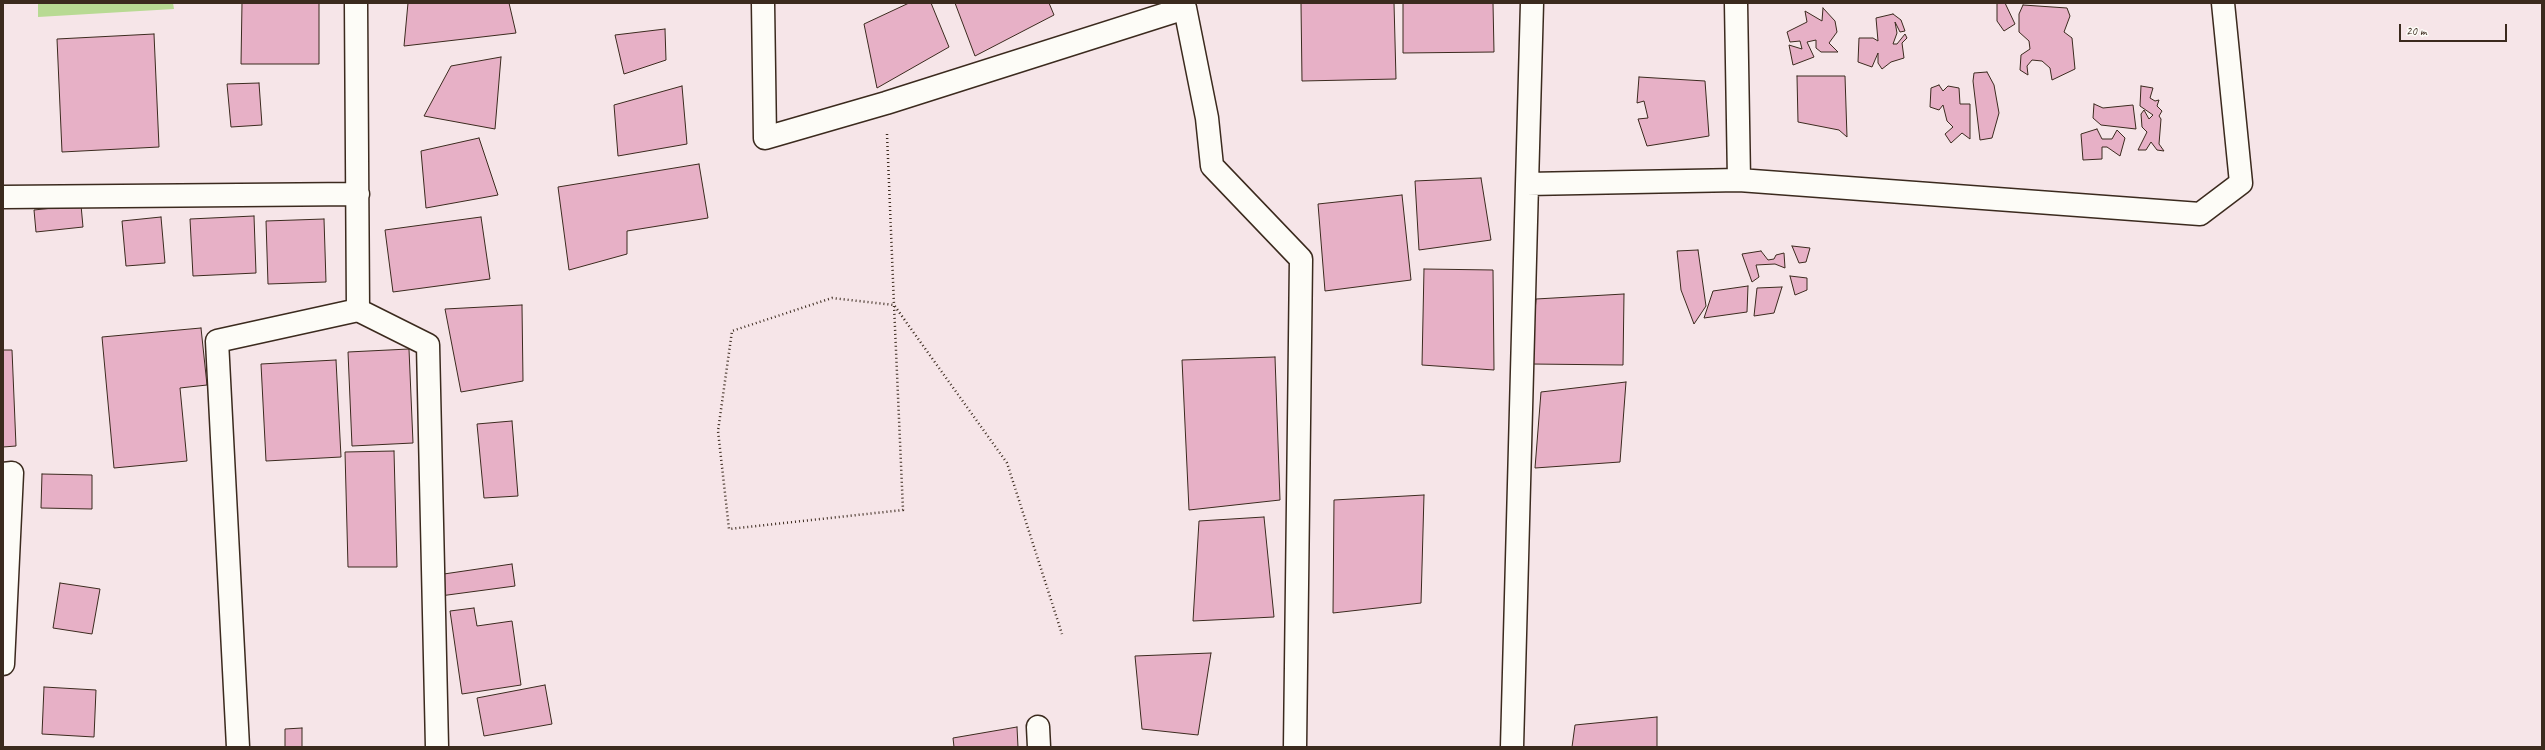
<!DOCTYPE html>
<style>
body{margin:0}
#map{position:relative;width:2545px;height:750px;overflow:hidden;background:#f6e5e8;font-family:Caveat,sans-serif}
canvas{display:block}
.frame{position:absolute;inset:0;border:4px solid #3b2a1e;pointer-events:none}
.scale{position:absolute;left:2399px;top:24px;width:108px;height:18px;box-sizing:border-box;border:2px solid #3b2a1e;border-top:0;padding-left:5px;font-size:12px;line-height:14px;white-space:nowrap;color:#3b2a1e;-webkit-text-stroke:3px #fdfcf7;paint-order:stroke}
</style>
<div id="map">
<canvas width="2545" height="750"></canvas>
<div class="frame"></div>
<div class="scale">20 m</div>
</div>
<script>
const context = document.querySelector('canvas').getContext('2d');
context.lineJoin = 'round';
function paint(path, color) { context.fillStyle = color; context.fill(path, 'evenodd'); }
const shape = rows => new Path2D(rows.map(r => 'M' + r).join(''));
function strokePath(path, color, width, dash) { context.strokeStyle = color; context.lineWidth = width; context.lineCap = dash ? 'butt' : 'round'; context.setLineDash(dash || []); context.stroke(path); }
const green = shape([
 [38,3,173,3,174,9,38,17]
]);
const building = shape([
 [242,3,319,3,319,64,241,64,242,3],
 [408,3,509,3,516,33,404,46,408,3],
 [909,3,931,3,949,47,877,88,864,24,909,3],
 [955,3,1049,3,1054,15,975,56,955,3],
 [1301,3,1394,3,1396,79,1302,81,1301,3],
 [1403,3,1493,3,1494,52,1403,53,1403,3],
 [1997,3,2005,3,2015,24,2004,31,1997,21,1997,3],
 [2023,5,2067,8,2070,16,2064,32,2072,38,2075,69,2052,80,2050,68,2042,61,2032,60,2027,66,2028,75,2020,70,2021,55,2030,49,2029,41,2019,32,2019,14,2023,5],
 [1823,8,1835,21,1837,32,1829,43,1838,52,1821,52,1816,48,1816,40,1807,42,1814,57,1793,65,1789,45,1802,49,1800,41,1790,42,1787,32,1807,22,1805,11,1822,21,1823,8],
 [1893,14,1901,20,1905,31,1900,32,1895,22,1897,33,1893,44,1897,44,1905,34,1907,38,1902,43,1904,58,1891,62,1882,69,1878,63,1878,53,1872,67,1858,62,1859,38,1873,38,1878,41,1876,18,1893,14],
 [665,29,666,60,624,74,615,35,665,29],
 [154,34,159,147,62,152,57,39,154,34],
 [501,57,495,129,424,116,451,66,501,57],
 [1987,72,1994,85,1999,113,1992,138,1980,140,1973,81,1974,73,1987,72],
 [1797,76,1845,76,1847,137,1839,130,1798,122,1797,76],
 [1639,77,1705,81,1709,136,1647,146,1638,119,1648,118,1644,101,1637,103,1639,77],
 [259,83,262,125,231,127,227,84,259,83],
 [1939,85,1943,91,1948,86,1959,88,1960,104,1970,104,1970,139,1962,133,1951,143,1945,134,1953,127,1947,121,1943,105,1939,110,1930,107,1931,88,1939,85],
 [682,86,687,144,618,156,614,105,682,86],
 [2141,86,2153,88,2150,98,2155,101,2159,100,2157,106,2162,111,2159,116,2161,119,2159,144,2164,151,2157,150,2151,142,2146,150,2138,150,2147,132,2142,127,2141,114,2144,110,2149,119,2153,115,2140,106,2141,86],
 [2094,104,2103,108,2133,105,2136,129,2101,125,2093,118,2094,104],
 [2097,129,2102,139,2112,139,2117,130,2125,138,2120,156,2107,147,2102,147,2102,159,2083,160,2081,134,2097,129],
 [479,138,498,195,426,208,421,151,479,138],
 [699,164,708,218,627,231,627,254,569,270,558,187,699,164],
 [1481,178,1491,240,1419,250,1415,181,1481,178],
 [1402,195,1411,280,1325,291,1318,204,1402,195],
 [81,205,83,227,36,232,34,210,81,205],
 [254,216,256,273,193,276,190,219,254,216],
 [161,217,165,263,126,266,122,221,161,217],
 [481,217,490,279,393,292,385,230,481,217],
 [324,219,326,282,268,284,266,221,324,219],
 [1792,246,1810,248,1806,262,1799,263,1792,246],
 [1698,250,1706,306,1694,324,1681,290,1677,251,1698,250],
 [1761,251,1768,260,1774,259,1776,255,1784,253,1785,268,1775,264,1756,265,1759,277,1752,282,1742,254,1761,251],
 [1424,269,1493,270,1494,370,1422,365,1424,269],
 [1790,276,1807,278,1807,290,1795,295,1790,276],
 [1748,286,1747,312,1704,318,1713,291,1748,286],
 [1782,287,1774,313,1754,316,1757,288,1782,287],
 [1624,294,1623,365,1531,364,1536,299,1624,294],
 [522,305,523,381,461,392,445,309,522,305],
 [201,328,207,385,180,388,187,461,114,468,102,337,201,328],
 [409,349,413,443,352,446,348,352,409,349],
 [3,350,12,350,16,446,3,447,3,350],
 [1275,357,1280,500,1189,510,1182,360,1275,357],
 [336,360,341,457,266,461,261,364,336,360],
 [1626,382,1620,462,1535,468,1541,392,1626,382],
 [512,421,518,496,484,498,477,424,512,421],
 [394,451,397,567,348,567,345,452,394,451],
 [42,474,92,475,92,509,41,508,42,474],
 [1424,495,1421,603,1333,613,1334,500,1424,495],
 [1264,517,1274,617,1193,621,1199,521,1264,517],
 [512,564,515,586,440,596,437,575,512,564],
 [60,583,100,589,92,634,53,628,60,583],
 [474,608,477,626,512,621,521,685,462,694,450,611,474,608],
 [1211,653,1198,735,1142,729,1135,656,1211,653],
 [545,685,552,724,484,736,477,698,545,685],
 [44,687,96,690,94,737,42,734,44,687],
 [1657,717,1657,747,1572,747,1575,725,1657,717],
 [1017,727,1018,747,954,747,953,738,1017,727],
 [302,728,302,747,285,747,285,729,302,728]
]);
const path = shape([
 [887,134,894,305,903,510,729,529,718,431,732,331,832,298,894,305,1007,463,1062,634]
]);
const minor = shape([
 [763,3,765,138,886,103,1185,8,1207,118,1212,166,1301,259,1295,747],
 [1739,180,2200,214,2241,183,2223,3],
 [1527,184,1532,3],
 [3,197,358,194],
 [358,310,428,345,437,747],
 [3,474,12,473,3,664],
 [1038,727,1039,747],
 [238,747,217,341,358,310,356,3],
 [1512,747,1527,184,1739,180,1736,3]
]);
paint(green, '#b8da93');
paint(building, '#e7b0c6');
strokePath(building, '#3b2a1e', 1);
strokePath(minor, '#3b2a1e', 25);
strokePath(path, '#3b2a1e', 2.5, [1, 3]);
strokePath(minor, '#fdfcf7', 22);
</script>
